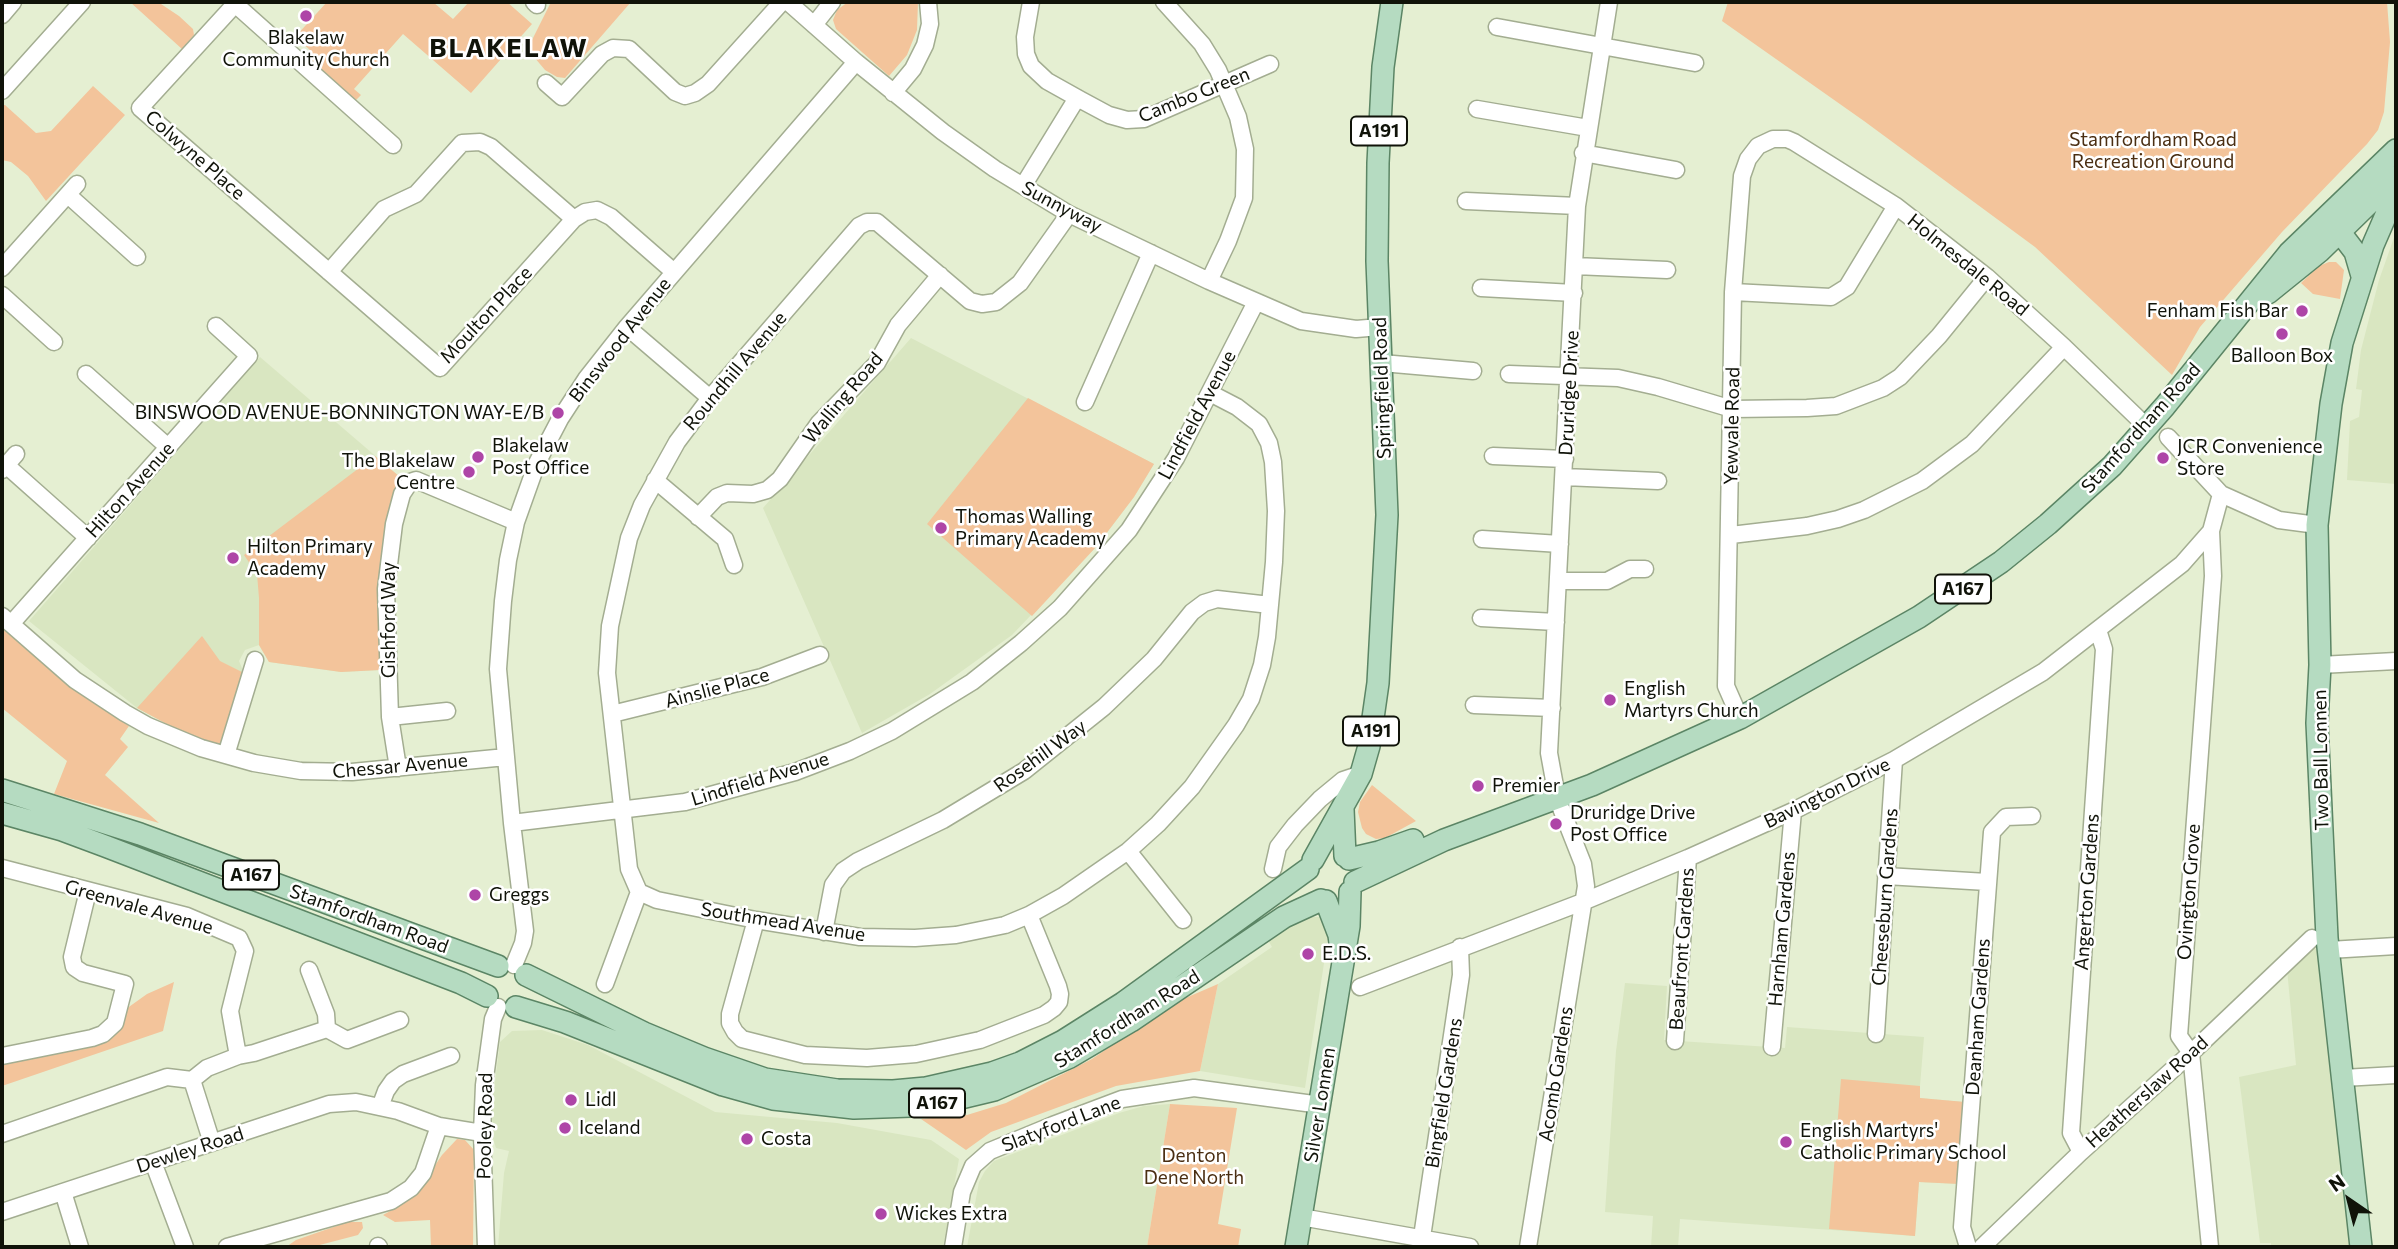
<!DOCTYPE html>
<style>
body{margin:0}
#map{position:relative;width:2398px;height:1249px;overflow:hidden;background:#e5efd2;font-family:Commissioner,sans-serif}
canvas{display:block}
.frame{position:absolute;inset:0;border:4px solid #101309;pointer-events:none}
.north{position:absolute;left:2314px;top:1165px;width:70px;height:70px;-webkit-text-stroke:5px #fff;paint-order:stroke;rotate:325deg;font-size:19px;font-weight:700;line-height:28px;text-align:center;color:#101309}
.north::after{content:'';display:block;margin:auto;width:24px;height:32px;background:#101309;clip-path:polygon(50% 0,100% 100%,50% 72%,0 100%)}
</style>
<div id="map">
<canvas width="2398" height="1249"></canvas>
<div class="frame"></div>
<div class="north">N</div>
</div>
<script>
const context = document.querySelector('canvas').getContext('2d');
context.lineJoin = 'round';
function paint(path, color) { context.fillStyle = color; context.fill(path, 'evenodd'); }
const shape = rows => new Path2D(rows.map(r => 'M' + r).join(''));
function strokePath(path, color, width, dash) { context.strokeStyle = color; context.lineWidth = width; context.lineCap = dash ? 'butt' : 'round'; context.setLineDash(dash || []); context.stroke(path); }
function label(font, color, halo, rows, align = 'center') {
  context.font = font + ' Commissioner,sans-serif'; context.lineWidth = 5; context.setLineDash([]); context.textBaseline = 'middle'; context.strokeStyle = halo; context.fillStyle = color; for (const [text, x, y, turn = 0] of rows) {
    context.save(); context.translate(x, y); context.rotate((+turn || 0) * Math.PI / 180); context.textAlign = isNaN(turn) ? turn : align; if (halo) context.strokeText(text, 0, 0); context.fillText(text, 0, 0); context.restore();
  }
}
const built = shape([
 [2396,232,2396,484,2347,480,2350,421,2359,417,2362,390,2356,389,2361,350,2379,280],
 [911,338,1154,464,1134,497,1096,547,1012,635,930,694,862,733,763,508],
 [260,357,400,477,387,517,378,598,380,670,341,672,269,662,259,645,245,650,239,661,244,673,191,737,137,708,29,621],
 [1309,917,1321,917,1328,927,1328,937,1305,1088,1200,1071,1218,984,1272,947,1268,940,1292,924],
 [2335,944,2370,1247,2271,1247,2271,1243,2260,1243,2239,1077,2296,1065,2287,969,2305,951],
 [1625,983,1667,986,1664,1040,1785,1048,1787,1027,1924,1037,1919,1098,1965,1102,1959,1184,1919,1182,1915,1236,1680,1219,1678,1247,1651,1247,1653,1216,1605,1212,1616,1051],
 [542,1030,588,1045,715,1112,837,1123,931,1140,959,1159,943,1247,498,1247,504,1173,509,1151,496,1148,492,1135,493,1097,500,1042,512,1031],
 [1170,1104,1147,1247,967,1247,979,1182,985,1171,994,1161,1119,1113,1144,1106]
]);
const green = shape([
 [130,2,158,2,179,16,193,29,194,35,182,49],
 [327,2,433,2,453,19,469,2,507,2,532,24,471,93,403,34,354,89,361,95,355,101,305,56,310,50,295,37],
 [551,2,631,2,565,78,557,77,545,70,529,51,532,40],
 [848,2,918,2,917,30,907,55,889,76,836,29,833,20,837,10],
 [1728,2,2387,2,2390,42,2384,112,2378,130,2367,144,2282,232,2200,327,2172,375,2035,247,1864,121,1722,21],
 [93,86,125,115,46,201,28,176,11,162,2,160,2,105,5,105,36,133,51,131],
 [2329,262,2336,262,2344,270,2340,299,2313,294,2301,283,2319,266],
 [1028,398,1154,464,1134,497,1096,547,1032,616,927,524],
 [375,456,400,477,387,517,378,598,380,670,341,672,269,662,259,645,259,598,257,574,244,555],
 [2,628,72,688,129,726,120,739,128,747,105,775,159,823,54,794,67,761,2,708],
 [202,636,220,661,244,673,227,737,218,746,191,737,137,708],
 [1372,785,1416,821,1385,838,1376,839,1366,834,1362,828,1358,812,1360,802],
 [174,982,163,1031,2,1086,2,1062,100,1042,126,1009,147,994],
 [1218,984,1200,1071,1116,1086,991,1132,966,1150,921,1119,967,1115,1006,1103,1092,1059,1174,1003],
 [1841,1079,1920,1086,1920,1098,1965,1102,1959,1184,1919,1182,1915,1236,1829,1229],
 [1170,1104,1237,1108,1218,1224,1241,1229,1238,1247,1147,1247],
 [457,1139,465,1140,474,1150,473,1247,431,1247,430,1220,395,1222,383,1215,401,1205,423,1183,442,1155],
 [348,1222,362,1222,363,1228,358,1235,312,1247,286,1247,296,1240]
]);
const minor = shape([
 [237,2,140,108,440,368,574,219,585,212,597,210,611,217,674,272],
 [534,2,537,5],
 [788,2,856,62,943,132,995,169,1069,214,1209,281,1301,321,1356,329,1380,327],
 [1031,2,1025,37,1026,54,1031,66,1047,81,1081,100,1109,115,1127,120,1144,119,1270,64],
 [1164,2,1202,44,1218,70,1238,117,1245,149,1244,198,1228,241,1209,281],
 [235,4,393,145],
 [2,15,13,2],
 [814,25,832,2],
 [1497,27,1695,63],
 [546,83,562,97,602,54,613,48,629,49,675,92,685,96,695,93,708,84,782,2],
 [2,91,82,2],
 [893,93,913,69,925,45,930,24,928,2],
 [1477,109,1588,128],
 [1583,153,1676,170],
 [1023,186,1077,98],
 [68,195,137,257],
 [1466,201,1577,206],
 [1575,266,1667,270],
 [2,268,77,184],
 [329,272,384,209,416,194,462,143,480,142,491,147,574,219],
 [1481,288,1574,293],
 [1733,292,1831,297,1847,287,1896,206],
 [2,295,54,342],
 [627,327,710,398],
 [1382,363,1473,371],
 [86,374,168,447],
 [1509,374,1618,378,1658,387,1732,409,1807,408,1836,406,1883,388,1900,377,1939,336,1987,277],
 [1085,402,1151,253],
 [2168,437,2221,494,2279,520,2317,525],
 [1493,456,1565,459],
 [6,465,88,538],
 [2,470,16,454],
 [1564,477,1658,481],
 [655,480,725,539,734,565],
 [698,517,717,497,727,493,753,494,767,490,780,479,819,423,877,363,898,325,940,275],
 [1731,535,1807,526,1838,519,1864,510,1922,481,1972,444,2064,347],
 [1482,539,1560,544],
 [1559,581,1607,581,1630,569,1645,569],
 [2,616,75,680,125,713,148,726,201,748,254,763,301,771,352,772,506,757],
 [1481,618,1556,622],
 [11,624,249,356,216,326],
 [2320,665,2396,661],
 [1474,705,1552,708],
 [612,714,762,677,820,655],
 [390,717,447,711],
 [1740,718,1726,686,1733,292,1742,176,1748,159,1758,146,1773,139,1787,139,1794,142,1896,206,1987,277,2064,347,2147,427],
 [226,755,255,660],
 [398,768,390,717,386,589,394,524,402,494,410,482,416,480,516,522],
 [1555,786,1549,753,1577,206,1609,2],
 [512,823,685,802,795,772,850,751,892,731,972,682,1021,643,1060,608,1129,530,1176,458,1256,302],
 [1128,851,1183,920],
 [2,868,187,916,239,938,245,951,230,1011,238,1056],
 [1273,869,1278,847,1295,825,1320,799,1343,780,1361,774],
 [1886,876,1987,882],
 [639,892,657,900,756,920,860,937,915,938,956,935,1005,925,1029,915,1063,896,1128,851,1158,824,1192,787,1236,725,1251,699,1262,665,1267,637,1274,562,1276,511,1273,462,1269,443,1259,424,1237,407,1210,393],
 [639,892,629,869,607,673,610,626,629,538,642,505,677,442,710,398,859,226,867,222,877,222,970,301,982,304,996,302,1020,283,1069,214],
 [756,920,730,1014,730,1023,735,1032,742,1039,805,1055,867,1058,916,1054,980,1040,1044,1015,1054,1008,1059,1002,1060,994,1058,986,1029,915],
 [824,932,833,885,843,871,858,861,943,820,1024,771,1104,707,1154,659,1192,612,1204,603,1217,599,1270,605],
 [2329,950,2396,946],
 [514,965,523,943,525,931,512,823,498,669,503,601,508,560,516,522,537,463,560,419,586,379,627,327,856,62],
 [309,970,326,1014,327,1029],
 [605,984,639,892],
 [1360,987,1585,901,1688,858,1793,811,1894,760,2043,672,2182,564,2211,531,2221,494],
 [1876,1034,1894,760],
 [1675,1041,1688,858],
 [1772,1047,1793,811],
 [2,1056,92,1038,103,1034,115,1023,125,984,83,973,74,967,72,957,88,891],
 [2343,1078,2396,1075],
 [380,1107,386,1091,393,1081,403,1074,451,1056],
 [2,1134,167,1077,192,1080],
 [212,1143,192,1080,207,1068,238,1056,254,1053,327,1029,347,1040,400,1020],
 [2081,1152,2071,1133,2104,649,2098,630],
 [153,1162,185,1247],
 [63,1192,80,1247],
 [2,1212,329,1104,356,1102,398,1111,439,1126,482,1133],
 [1301,1217,1470,1247],
 [1422,1237,1461,975,1460,947],
 [378,1246,379,1247],
 [227,1247,391,1201,411,1188,423,1173,439,1126],
 [486,1247,482,1133,484,1085,493,1019,498,1007],
 [953,1247,962,1192,973,1166,990,1151,1053,1125,1122,1099,1194,1088,1321,1105],
 [1528,1247,1586,886,1583,864,1557,798],
 [1968,1247,1962,1227,1992,832,2006,817,2032,816],
 [1982,1247,2081,1152,2191,1053,2312,938],
 [2210,1247,2191,1053,2179,1036,2213,576,2211,531]
]);
const major = shape([
 [2335,219,2339,231,2355,252,2362,276],
 [2268,293,2320,251,2396,177],
 [2,790,140,834,498,966],
 [1343,809,1345,856],
 [2,813,62,830,105,846,461,983,487,996],
 [1349,859,1379,852,1413,840],
 [1313,860,1361,774,1369,746,1378,683,1387,515,1377,261,1378,163,1383,67,1392,2],
 [1355,882,1444,840,1592,785,1740,718,1919,617,2001,562,2048,524,2112,466,2165,406,2289,253,2396,150],
 [1326,901,1339,935,1341,951],
 [526,975,644,1033,704,1058,765,1079,837,1090,893,1091,926,1088,992,1073,1020,1063,1063,1041,1123,1003,1308,869],
 [516,1007,565,1022,723,1085,773,1099,854,1108,911,1106,944,1102,994,1090,1070,1057,1131,1021,1284,917,1321,900],
 [1296,1247,1349,926,1350,892],
 [2361,1247,2327,938,2317,723,2320,665,2317,525,2331,404,2342,343,2373,245,2396,192]
]);
const markers = [
 [306,16,7,"#ae45a7"],
 [2302,311,7,"#ae45a7"],
 [2282,334,7,"#ae45a7"],
 [558,413,7,"#ae45a7"],
 [478,457,7,"#ae45a7"],
 [2163,458,7,"#ae45a7"],
 [469,472,7,"#ae45a7"],
 [941,528,7,"#ae45a7"],
 [233,558,7,"#ae45a7"],
 [1610,700,7,"#ae45a7"],
 [1478,786,7,"#ae45a7"],
 [1556,824,7,"#ae45a7"],
 [475,895,7,"#ae45a7"],
 [1308,954,7,"#ae45a7"],
 [571,1100,7,"#ae45a7"],
 [565,1128,7,"#ae45a7"],
 [747,1139,7,"#ae45a7"],
 [1786,1142,7,"#ae45a7"],
 [881,1214,7,"#ae45a7"]
];
const shields = [
 [1379,131,56],
 [1963,589,56],
 [1371,731,56],
 [251,875,56],
 [937,1103,56]
];
const shieldNames = [
 ["A191",1379,131],
 ["A167",1963,589],
 ["A191",1371,731],
 ["A167",251,875],
 ["A167",937,1103]
];
const poiNames = [
 ["Blakelaw",306,38,"center"],
 ["Community Church",306,60,"center"],
 ["Fenham Fish Bar",2288,311,"right"],
 ["Balloon Box",2282,356,"center"],
 ["BINSWOOD AVENUE-BONNINGTON WAY-E/B",544,413,"right"],
 ["Blakelaw",492,446],
 ["Post Office",492,468],
 ["JCR Convenience",2177,447],
 ["Store",2177,469],
 ["The Blakelaw",455,461,"right"],
 ["Centre",455,483,"right"],
 ["Thomas Walling",955,517],
 ["Primary Academy",955,539],
 ["Hilton Primary",247,547],
 ["Academy",247,569],
 ["English",1624,689],
 ["Martyrs Church",1624,711],
 ["Premier",1492,786],
 ["Druridge Drive",1570,813],
 ["Post Office",1570,835],
 ["Greggs",489,895],
 ["E.D.S.",1322,954],
 ["Lidl",585,1100],
 ["Iceland",579,1128],
 ["English Martyrs'",1800,1131],
 ["Catholic Primary School",1800,1153],
 ["Costa",761,1139],
 ["Wickes Extra",895,1214]
];
const streetNames = [
 ["Cambo Green",1194,95,-22],
 ["Colwyne Place",195,155,41],
 ["Sunnyway",1062,207,28],
 ["Holmesdale Road",1968,265,39],
 ["Moulton Place",486,315,-47],
 ["Binswood Avenue",620,340,-52],
 ["Roundhill Avenue",735,371,-50],
 ["Springfield Road",1382,388,-92],
 ["Druridge Drive",1569,393,-87],
 ["Walling Road",843,398,-50],
 ["Lindfield Avenue",1197,415,-62],
 ["Yewvale Road",1732,426,-89],
 ["Stamfordham Road",2141,428,-48],
 ["Hilton Avenue",130,490,-48],
 ["Gishford Way",389,620,-90],
 ["Ainslie Place",717,688,-15],
 ["Rosehill Way",1040,756,-36],
 ["Two Ball Lonnen",2321,760,-91],
 ["Chessar Avenue",400,766,-5],
 ["Lindfield Avenue",760,779,-17],
 ["Bavington Drive",1827,793,-26],
 ["Angerton Gardens",2087,892,-86],
 ["Ovington Grove",2189,892,-86],
 ["Cheeseburn Gardens",1885,897,-86],
 ["Greenvale Avenue",139,907,16],
 ["Stamfordham Road",369,919,20],
 ["Southmead Avenue",783,922,9],
 ["Harnham Gardens",1782,929,-85],
 ["Beaufront Gardens",1682,949,-86],
 ["Deanham Gardens",1978,1017,-86],
 ["Stamfordham Road",1127,1019,-32],
 ["Acomb Gardens",1556,1074,-81],
 ["Heatherslaw Road",2147,1092,-42],
 ["Bingfield Gardens",1444,1093,-81],
 ["Silver Lonnen",1320,1105,-81],
 ["Slatyford Lane",1061,1124,-21],
 ["Pooley Road",485,1126,-89],
 ["Dewley Road",190,1150,-18]
];
const parkNames = [
 ["Stamfordham Road",2153,140],
 ["Recreation Ground",2153,162],
 ["Denton",1194,1156],
 ["Dene North",1194,1178]
];
const districtNames = [
 ["BLAKELAW",509,48]
];
paint(built, '#d9e6c1');
paint(green, '#f3c49b');
strokePath(minor, '#a3ad91', 19);
strokePath(major, '#5b8565', 24);
strokePath(minor, '#fff', 16);
strokePath(major, '#b5dbc1', 21);
for (const [x, y, r, color] of markers) { const dot = new Path2D(); dot.arc(x, y, r, 0, 2 * Math.PI); context.fillStyle = color; context.fill(dot); strokePath(dot, '#fff', 2.5); }
for (const [x, y, w] of shields) { const box = new Path2D(); box.roundRect(x - w / 2, y - 14.5, w, 29, 5); context.fillStyle = '#fff'; context.fill(box); strokePath(box, '#101309', 2); }
label('bold 18px', '#101309', null, shieldNames);
label('19px', '#101309', '#fff', poiNames, 'left');
label('19px', '#101309', '#fff', streetNames);
label('19px', '#4a2e12', '#fff', parkNames);
context.letterSpacing = '2px';
label('bold 26px', '#101309', '#fff', districtNames);
context.letterSpacing = '0px';
</script>
